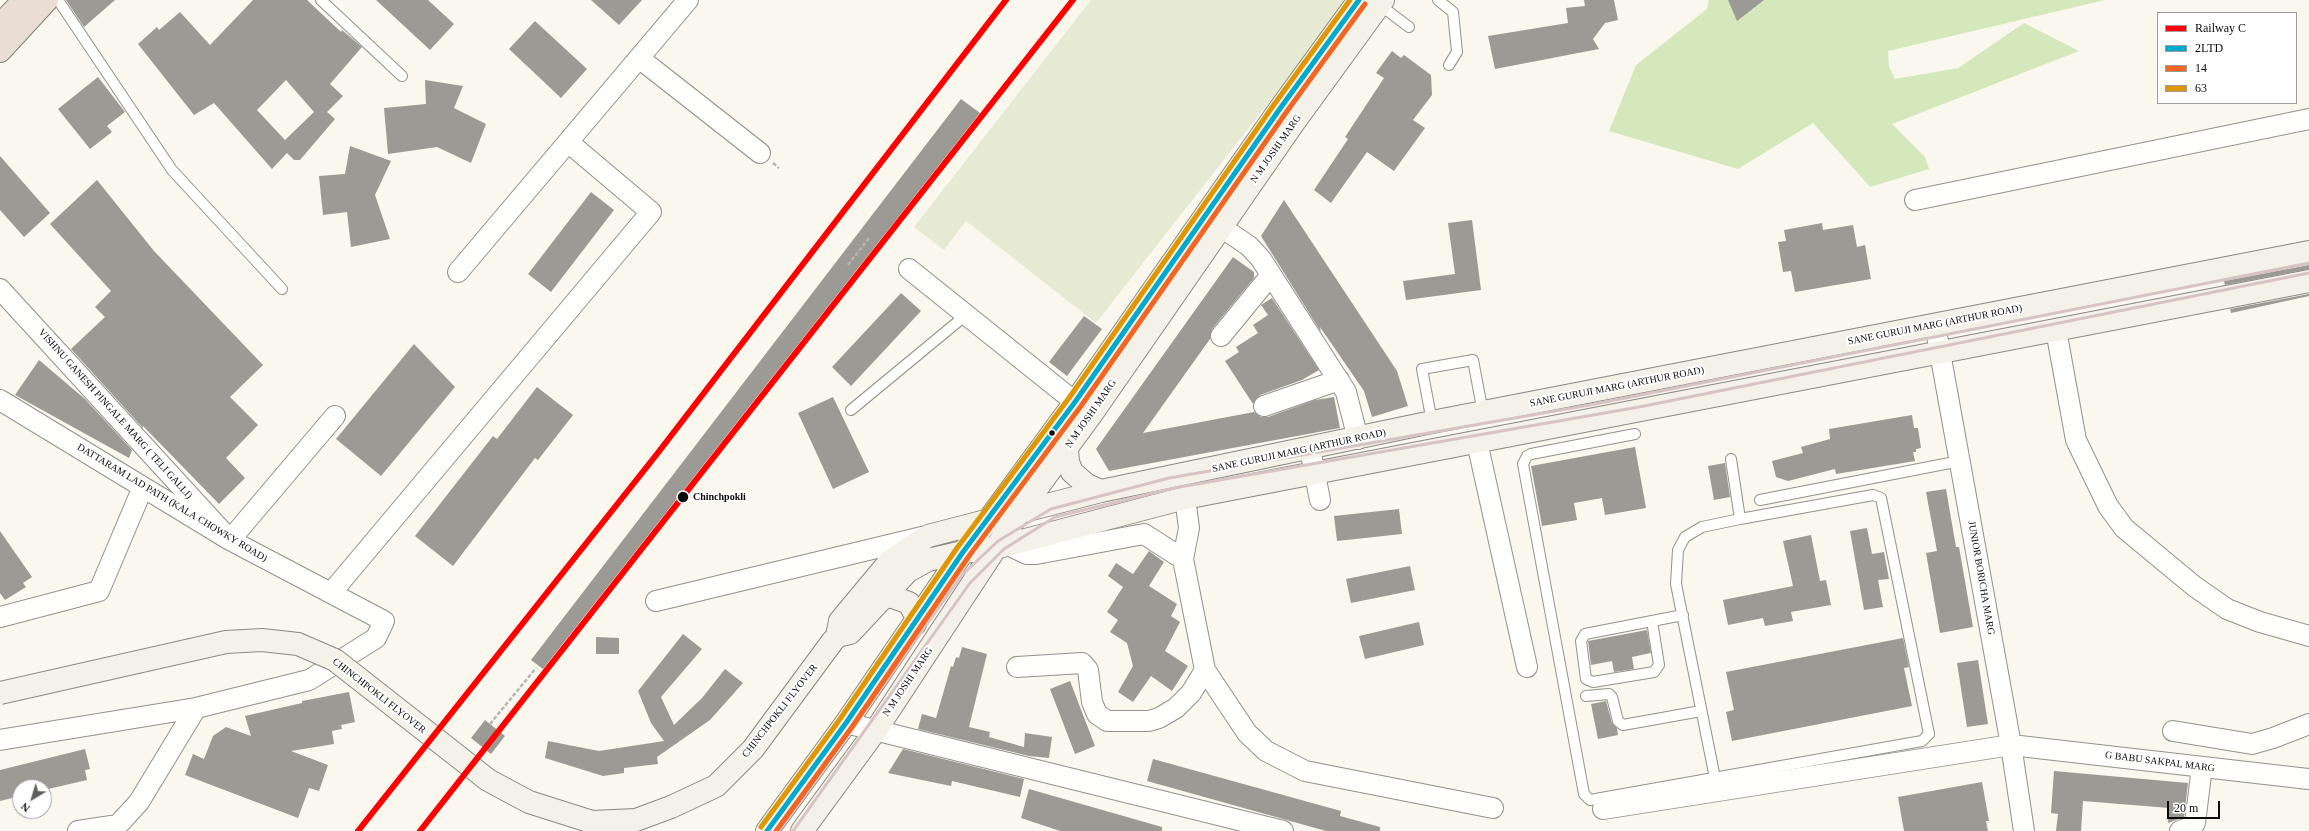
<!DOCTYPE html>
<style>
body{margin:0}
#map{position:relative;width:2309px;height:831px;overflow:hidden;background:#faf7ee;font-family:Georgia,serif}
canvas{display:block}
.legend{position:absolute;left:2157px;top:12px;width:140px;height:92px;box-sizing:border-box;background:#fff;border:1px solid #9d9d9d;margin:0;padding:5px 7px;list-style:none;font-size:12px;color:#0b0b0b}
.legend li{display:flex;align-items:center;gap:8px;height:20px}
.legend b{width:20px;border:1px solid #9d9d9d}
.north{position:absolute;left:12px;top:779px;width:40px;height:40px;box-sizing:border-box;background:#fff;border:1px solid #9d9d9d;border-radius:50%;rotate:218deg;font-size:11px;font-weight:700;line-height:16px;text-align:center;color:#0b0b0b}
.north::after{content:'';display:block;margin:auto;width:14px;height:18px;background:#5f5e5a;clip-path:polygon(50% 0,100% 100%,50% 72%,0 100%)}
.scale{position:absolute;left:2167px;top:801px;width:53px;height:18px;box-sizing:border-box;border:2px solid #0b0b0b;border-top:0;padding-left:5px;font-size:12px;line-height:14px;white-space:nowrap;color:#0b0b0b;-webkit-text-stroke:3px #fff;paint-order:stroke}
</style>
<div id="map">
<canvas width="2309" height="831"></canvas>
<ul class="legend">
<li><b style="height:5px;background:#f00"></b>Railway C</li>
<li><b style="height:5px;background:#00a9ce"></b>2LTD</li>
<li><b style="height:5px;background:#f26522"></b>14</li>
<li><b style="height:5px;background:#df9601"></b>63</li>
</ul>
<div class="north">N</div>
<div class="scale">20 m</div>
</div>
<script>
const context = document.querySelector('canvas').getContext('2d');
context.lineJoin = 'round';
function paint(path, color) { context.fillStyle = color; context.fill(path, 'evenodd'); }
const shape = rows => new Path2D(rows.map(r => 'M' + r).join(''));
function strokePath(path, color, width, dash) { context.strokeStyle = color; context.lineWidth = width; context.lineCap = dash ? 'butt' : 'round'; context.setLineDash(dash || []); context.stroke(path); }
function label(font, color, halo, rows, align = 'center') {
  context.font = font + ' Georgia,serif'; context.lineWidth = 4; context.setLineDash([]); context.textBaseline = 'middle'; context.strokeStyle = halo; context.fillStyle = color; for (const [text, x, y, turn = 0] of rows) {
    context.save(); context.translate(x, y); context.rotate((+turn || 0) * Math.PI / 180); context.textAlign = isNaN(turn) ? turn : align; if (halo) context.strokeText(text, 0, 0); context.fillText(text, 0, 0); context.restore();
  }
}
const forest = shape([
 [1709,0,2105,0,1888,51,1889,67,1895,79,1958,68,2024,23,2079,51,1892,124,1925,157,1929,169,1870,187,1813,123,1738,169,1609,131,1636,65,1707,9]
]);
const cemetery = shape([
 [1091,0,1349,0,1096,323,966,221,944,250,914,227]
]);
const building = shape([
 [66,0,115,0,84,27],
 [253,0,307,0,341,32,342,30,362,47,330,84,343,96,327,112,335,119,300,160,294,160,287,153,272,169,214,103,194,115,138,44,157,27,159,30,180,12,210,45],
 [286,80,314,112,285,140,257,110],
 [376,0,428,0,454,24,430,50],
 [591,0,642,0,619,25],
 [1584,0,1614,0,1618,20,1605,23,1593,39,1599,49,1495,69,1488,36,1568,23,1566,8,1585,6],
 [1728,0,1764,0,1737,21],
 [535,21,587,69,561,98,509,49],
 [1392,51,1401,58,1404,55,1431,75,1432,95,1413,120,1425,128,1394,171,1367,152,1331,203,1314,190,1348,139,1345,137,1384,78,1376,73],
 [98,77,125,112,107,126,112,132,90,149,58,109],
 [425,80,463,86,454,108,486,124,471,163,437,147,388,154,384,108,426,104],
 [961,99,980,113,543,669,531,660],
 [350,146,391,161,375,195,390,239,351,247,347,212,323,215,319,176,345,174],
 [0,156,50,213,24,237,0,210],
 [97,180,154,251,263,365,230,397,258,425,226,458,245,478,219,504,143,426,143,428,71,349,105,317,95,307,111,291,50,224],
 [591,192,614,210,551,292,528,274],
 [1284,200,1397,371,1408,406,1372,417,1364,391,1320,327,1321,332,1261,236],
 [1472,220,1481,290,1406,300,1403,281,1455,274,1448,223],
 [1822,223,1823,230,1853,225,1857,247,1865,245,1871,279,1795,292,1791,271,1783,272,1778,242,1786,241,1784,230],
 [1233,257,1254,272,1254,278,1212,329,1210,339,1143,433,1254,412,1261,417,1268,417,1315,400,1334,397,1340,428,1109,471,1096,449],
 [2309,265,2309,269,2225,285,2224,281],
 [901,293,921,311,851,386,832,367],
 [2309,294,2309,296,2231,313,2230,309],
 [1272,298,1319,370,1302,380,1260,395,1253,404,1225,361,1239,352,1236,347,1258,333,1253,325,1268,315,1261,305],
 [1084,316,1102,329,1067,376,1049,362],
 [414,344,455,387,381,476,336,439],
 [39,360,85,399,132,450,129,458,15,395],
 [537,387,573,415,538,460,535,458,453,566,415,536,493,436,497,439],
 [833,397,869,472,833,489,798,413],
 [1912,415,1914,428,1918,428,1921,448,1916,449,1916,452,1913,452,1915,461,1836,474,1835,469,1788,481,1776,477,1772,461,1803,453,1801,447,1830,439,1829,429],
 [1635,447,1646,508,1605,515,1602,498,1574,503,1577,520,1542,526,1531,466],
 [1725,463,1730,497,1714,500,1708,466],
 [1946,489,1956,547,1959,547,1973,627,1940,633,1926,553,1937,551,1926,492],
 [1399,509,1402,534,1337,541,1334,516],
 [1867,528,1872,554,1884,552,1889,579,1878,580,1883,607,1864,610,1850,531],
 [0,531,32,577,23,583,26,587,5,600,0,593],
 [1811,535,1820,581,1826,580,1831,605,1791,612,1793,621,1765,626,1763,618,1728,625,1723,600,1793,586,1783,541],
 [1149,551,1164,562,1149,586,1177,604,1171,616,1180,622,1165,651,1188,666,1172,691,1151,676,1133,702,1118,692,1133,666,1127,643,1110,632,1118,620,1107,612,1123,587,1108,576,1116,563,1133,574],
 [1410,566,1415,590,1351,603,1346,579],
 [1419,622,1424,645,1365,659,1359,636],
 [1647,630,1651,653,1632,657,1634,669,1614,672,1612,661,1591,665,1588,641],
 [683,634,702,649,661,697,674,725,702,698,725,669,743,683,710,720,657,757,658,764,624,768,624,773,603,776,545,758,548,741,599,751,664,741,651,723,638,691],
 [596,637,619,638,619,654,596,654],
 [1903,638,1909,667,1904,668,1912,706,1732,741,1726,712,1734,710,1726,672],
 [962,647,987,654,969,727,990,732,989,737,1024,747,1025,733,1052,737,1049,758,1029,756,918,729,922,714,936,718,951,666,953,667,956,657,959,658],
 [1978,660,1988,724,1967,727,1957,663],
 [1070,681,1095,746,1075,754,1050,689],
 [349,692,355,722,341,725,342,729,332,731,334,744,291,751,328,765,319,791,309,788,298,818,185,775,193,754,204,759,213,736,226,727,251,736,245,716,302,703,302,701],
 [1606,701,1612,723,1617,728,1618,735,1598,739,1591,704],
 [485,720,505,736,491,754,471,738],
 [85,749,90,769,85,770,87,780,44,790,44,787,20,787,20,796,0,801,0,770],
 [903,749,1024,779,1020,797,952,781,951,786,888,773],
 [1153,759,1341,811,1340,816,1380,827,1380,831,1326,831,1147,781],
 [2054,771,2188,783,2184,817,2168,823,2169,808,2083,801,2081,831,2056,831,2058,814,2051,813],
 [1982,782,1989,821,1986,821,1988,831,1904,831,1898,797],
 [1029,789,1162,827,1162,831,1060,831,1021,818]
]);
const path = shape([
 [773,163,779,168],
 [848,265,869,238],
 [490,724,536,668]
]);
const lane = shape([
 [58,0,172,170,282,289],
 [321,0,402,76],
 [1438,0,1453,12,1457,52,1449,65],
 [1380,5,1409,27],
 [851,410,966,315],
 [1432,422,1422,369,1473,360,1483,413],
 [1635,434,1531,454,1527,456,1523,464,1584,794,1590,800,1922,741,1929,734,1881,498,1873,495,1740,519,1731,459],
 [1760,500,1960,461],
 [1652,621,1659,665,1654,672,1593,682,1586,679,1581,641,1585,634,1683,615],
 [1586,696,1609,694,1612,697,1618,721,1623,725,1701,711],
 [1716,783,1676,584,1678,550,1685,537,1702,527,1740,519]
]);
const street = shape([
 [639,58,760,153],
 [1915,200,2309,119],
 [1208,218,1249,246,1261,259,1346,392,1358,439],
 [909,269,1075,402],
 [458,272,688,0],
 [0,289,230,540,335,416],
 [1935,325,2011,745,2024,831],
 [2056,330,2076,440,2108,506,2124,528,2194,586,2227,609,2260,622,2309,636],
 [1221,336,1271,275],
 [0,400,230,540,384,621,376,638,309,680,196,708,0,740],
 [1264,406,1339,380],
 [1477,442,1527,667],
 [1310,449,1320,500],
 [1185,498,1189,528,1183,559,1205,670,1247,733,1266,751,1305,771,1493,808],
 [1008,545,1027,554,1036,554,1144,534,1183,559],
 [331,593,651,212,568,142],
 [656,601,922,537],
 [0,617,99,591,143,487],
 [1017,667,1082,663,1088,670,1092,702,1097,714,1107,721,1149,721,1159,718,1176,708,1191,693,1205,670],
 [846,723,1283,831],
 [2173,731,2252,744,2273,738,2309,724],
 [1603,809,2011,745,2309,779],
 [78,831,118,825,139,802,196,708],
 [2180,831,2191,827,2195,823,2202,767]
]);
const secondary = shape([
 [1060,443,1067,448,1068,462,1072,472,1087,485,1101,491],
 [882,599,890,596,909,603,916,616,915,624],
 [837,636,850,633,908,571,928,560,963,552,995,548,1185,498,2309,281],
 [832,642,837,636,840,621,890,561,928,536,1101,491,1432,422,2309,252],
 [767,831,846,723,963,552,987,522,1075,402,1279,110,1359,0],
 [802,831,876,730,1018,514,1091,415,1295,121,1383,0]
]);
const highway = shape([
 [0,25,24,0],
 [0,51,47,0]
]);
const rail = shape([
 [779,831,962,575,998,541,1051,509,1169,478,1590,405,2309,263],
 [793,831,970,583,1004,549,1055,517,1174,488,1639,407,2309,273]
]);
const secondaryBridge = shape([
 [0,693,226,642,262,640,298,644,335,660,488,780,529,802,592,822,636,820,671,807,716,786,753,749,832,642]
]);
const bus1 = shape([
 [767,831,846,723,963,552,1075,402,1279,110,1359,0]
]);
const bus2 = shape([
 [776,831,852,727,969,556,1081,406,1285,114,1365,4]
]);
const bus3 = shape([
 [761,827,840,719,957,548,1069,398,1273,106,1350,0]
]);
const rail1 = shape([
 [358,831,657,454,1006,0],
 [420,831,1073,0]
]);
const markers = [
 [1052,433,3.5,"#0b0b0b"],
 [683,497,6,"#0b0b0b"]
];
const streetNames = [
 ["N M JOSHI MARG",1276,149,-55],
 ["SANE GURUJI MARG (ARTHUR ROAD)",1935,325,-11],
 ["SANE GURUJI MARG (ARTHUR ROAD)",1617,387,-11],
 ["VISHNU GANESH PINGALE MARG ( TELI GALLI)",115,414,48],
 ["N M JOSHI MARG",1091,414,-55],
 ["SANE GURUJI MARG (ARTHUR ROAD)",1299,451,-12],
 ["DATTARAM LAD PATH (KALA CHOWKY ROAD)",172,503,31],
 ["JUNIOR BORICHA MARG",1981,578,80],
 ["N M JOSHI MARG",908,682,-56],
 ["CHINCHPOKLI FLYOVER",379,696,38],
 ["CHINCHPOKLI FLYOVER",780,711,-52],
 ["G BABU SAKPAL MARG",2160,762,7]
];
const stopNames = [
 ["Chinchpokli",693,497]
];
paint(forest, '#d5e8bb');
paint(cemetery, '#e7ead2');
paint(building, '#9c9a94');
strokePath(lane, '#93918d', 12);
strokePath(street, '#93918d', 22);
strokePath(secondary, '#898884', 24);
strokePath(highway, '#807f7a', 24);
strokePath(path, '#b7b6b5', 2.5, [4, 2]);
strokePath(lane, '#fefefc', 10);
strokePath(street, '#fefefc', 20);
strokePath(secondary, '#f4f2e8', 22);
strokePath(highway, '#eaddd3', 22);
strokePath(rail, '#d7c3c4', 3);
strokePath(secondaryBridge, '#898884', 24, []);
strokePath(secondaryBridge, '#f4f2e8', 22);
strokePath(bus1, '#00a9ce', 5);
strokePath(bus2, '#f26522', 5);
strokePath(bus3, '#df9601', 5);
strokePath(rail1, '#f00', 6);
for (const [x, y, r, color] of markers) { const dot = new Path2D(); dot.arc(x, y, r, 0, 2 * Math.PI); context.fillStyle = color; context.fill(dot); strokePath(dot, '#fff', 1.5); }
label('10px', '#0b0b0b', '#fff', streetNames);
label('bold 10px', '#0b0b0b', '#fff', stopNames, 'left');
</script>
